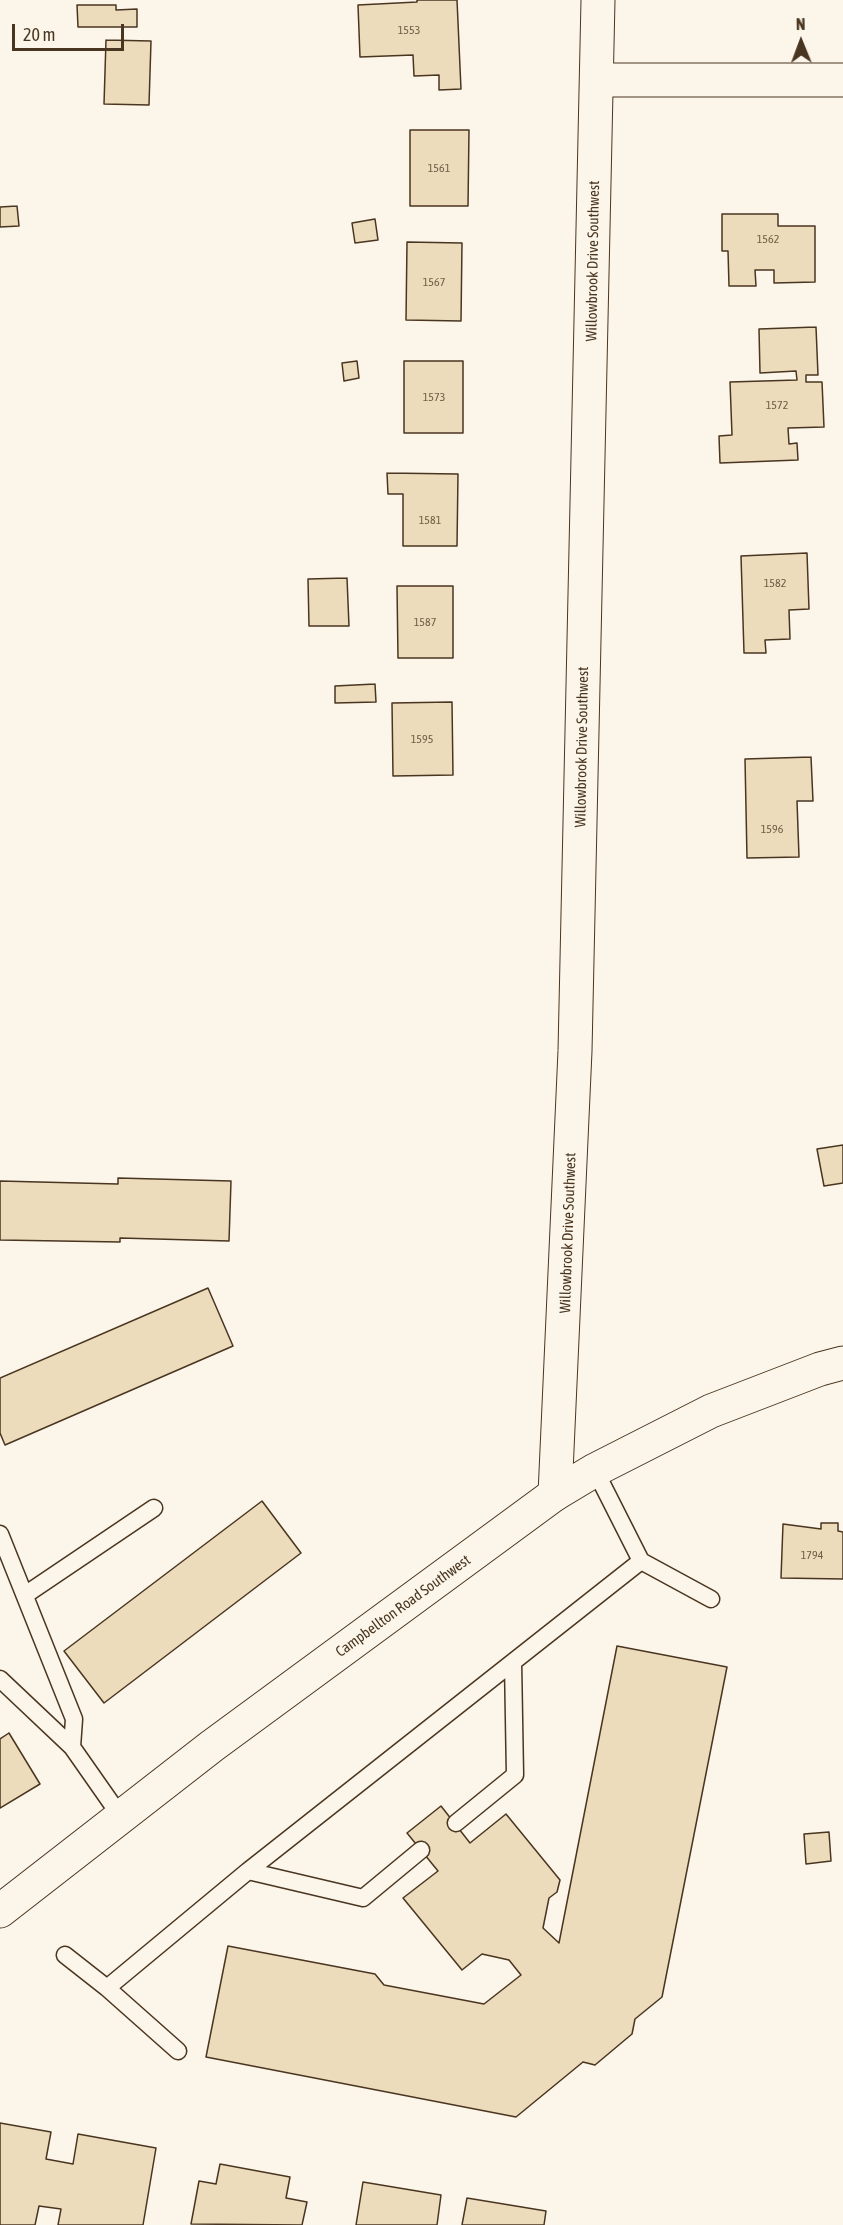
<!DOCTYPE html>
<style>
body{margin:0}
#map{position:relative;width:843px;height:2225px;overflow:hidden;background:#fbf6e9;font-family:"Asap Condensed",sans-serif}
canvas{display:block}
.north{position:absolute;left:771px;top:12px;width:60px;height:60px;-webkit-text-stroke:4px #fbf6e9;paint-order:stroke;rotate:359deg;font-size:16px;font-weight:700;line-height:24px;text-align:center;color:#4a3520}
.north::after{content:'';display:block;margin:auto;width:21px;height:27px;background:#4a3520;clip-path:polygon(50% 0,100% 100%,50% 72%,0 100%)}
.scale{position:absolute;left:12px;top:24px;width:112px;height:27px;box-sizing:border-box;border:3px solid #4a3520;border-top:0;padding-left:8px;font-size:18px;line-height:21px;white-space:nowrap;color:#4a3520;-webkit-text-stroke:4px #fbf6e9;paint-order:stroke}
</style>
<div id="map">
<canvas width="843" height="2225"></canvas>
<div class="north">N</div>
<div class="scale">20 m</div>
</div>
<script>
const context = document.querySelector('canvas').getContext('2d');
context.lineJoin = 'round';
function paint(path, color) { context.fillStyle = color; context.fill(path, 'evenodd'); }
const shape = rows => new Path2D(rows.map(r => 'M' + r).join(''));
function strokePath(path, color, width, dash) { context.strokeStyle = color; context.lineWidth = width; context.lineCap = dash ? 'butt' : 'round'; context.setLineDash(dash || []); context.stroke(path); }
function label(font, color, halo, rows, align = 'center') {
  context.font = font + ' "Asap Condensed",sans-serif'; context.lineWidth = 4.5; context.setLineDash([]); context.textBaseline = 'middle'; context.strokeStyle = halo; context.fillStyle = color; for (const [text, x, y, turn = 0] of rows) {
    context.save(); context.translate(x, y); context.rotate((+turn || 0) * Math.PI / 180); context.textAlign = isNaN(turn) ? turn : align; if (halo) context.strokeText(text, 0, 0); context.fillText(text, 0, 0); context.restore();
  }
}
const building = shape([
 [417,0,457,0,461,89,439,90,439,75,414,76,413,55,360,57,358,5,417,2,417,0],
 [77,5,116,5,116,10,137,9,137,27,78,27,77,5],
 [106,40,151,41,149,105,104,104,106,40],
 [410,130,469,130,468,206,410,206,410,130],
 [17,206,19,226,0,227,0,207,17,206],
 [722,214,778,214,778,226,815,226,815,282,774,283,774,270,755,270,756,286,729,286,728,251,722,251,722,214],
 [375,219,378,240,355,243,352,223,375,219],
 [407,242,462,243,461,321,406,320,407,242],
 [816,327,818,375,806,375,806,382,822,382,824,427,788,428,789,444,797,443,798,460,720,463,719,436,732,435,730,382,797,380,796,371,760,373,759,329,816,327],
 [357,361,359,378,344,381,342,363,357,361],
 [404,361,463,361,463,433,404,433,404,361],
 [387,473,458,474,457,546,403,546,403,494,388,494,387,473],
 [807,553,809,609,789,610,790,639,765,640,766,653,744,653,741,556,807,553],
 [347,578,349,626,309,626,308,579,347,578],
 [397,586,453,586,453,658,398,658,397,586],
 [375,684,376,702,335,703,335,686,375,684],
 [452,702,453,775,393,776,392,703,452,702],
 [811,757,813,801,797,801,799,857,747,858,745,759,811,757],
 [843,1145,843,1183,824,1186,817,1149,843,1145],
 [118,1178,231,1181,229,1241,120,1238,120,1242,0,1240,0,1181,118,1184,118,1178],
 [208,1288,233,1346,5,1445,0,1433,0,1378,208,1288],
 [262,1501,301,1553,104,1703,64,1651,262,1501],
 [821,1523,838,1523,838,1531,843,1532,843,1579,781,1578,783,1524,821,1529,821,1523],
 [617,1646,727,1667,662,1997,635,2019,632,2034,595,2065,583,2062,516,2117,206,2057,228,1946,375,1974,384,1985,484,2004,521,1975,509,1960,482,1954,462,1970,403,1898,438,1871,407,1833,441,1806,470,1843,506,1814,560,1880,557,1892,549,1898,543,1928,559,1943,617,1646],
 [9,1733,40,1784,0,1808,0,1739,9,1733],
 [829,1832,831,1861,806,1864,804,1834,829,1832],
 [0,2123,51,2132,46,2159,73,2164,78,2134,156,2148,143,2225,58,2225,61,2209,39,2206,35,2225,0,2225,0,2123],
 [220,2164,290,2177,286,2198,307,2202,302,2225,191,2224,199,2181,216,2184,220,2164],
 [363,2182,441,2195,437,2225,356,2225,363,2182],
 [467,2198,546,2211,544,2225,462,2225,467,2198]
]);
const lane = shape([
 [0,1534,74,1719,72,1747],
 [641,1561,711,1599],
 [25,1595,154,1508],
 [0,1679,72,1747,121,1817],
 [456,1823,515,1775,513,1662],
 [248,1871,363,1898,421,1850],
 [65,1955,107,1988],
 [178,2051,107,1988,248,1871,641,1561,595,1470]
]);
const street = shape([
 [597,80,843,80],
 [555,1494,575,1051,598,0]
]);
const secondary = shape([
 [0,1911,212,1746,555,1494,595,1470,711,1411,820,1369,843,1363]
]);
const numberNames = [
 ["1553",409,30],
 ["1561",439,168],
 ["1562",768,239],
 ["1567",434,282],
 ["1573",434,397],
 ["1572",777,405],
 ["1581",430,520],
 ["1582",775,583],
 ["1587",425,622],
 ["1595",422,739],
 ["1596",772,829],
 ["1794",812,1555]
];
const streetNames = [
 ["Willowbrook Drive Southwest",593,261,-89],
 ["Willowbrook Drive Southwest",582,747,-89],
 ["Willowbrook Drive Southwest",568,1233,-88],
 ["Campbellton Road Southwest",403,1606,-36]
];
paint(building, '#ecdcbc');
strokePath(building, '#4a3520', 1.5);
strokePath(lane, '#4a3520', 19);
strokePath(street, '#4a3520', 35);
strokePath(secondary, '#4a3520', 35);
strokePath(lane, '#fbf6e9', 16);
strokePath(street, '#fbf6e9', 33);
strokePath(secondary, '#fbf6e9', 33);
label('12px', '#725f47', null, numberNames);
label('15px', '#4a3520', '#fbf6e9', streetNames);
</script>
